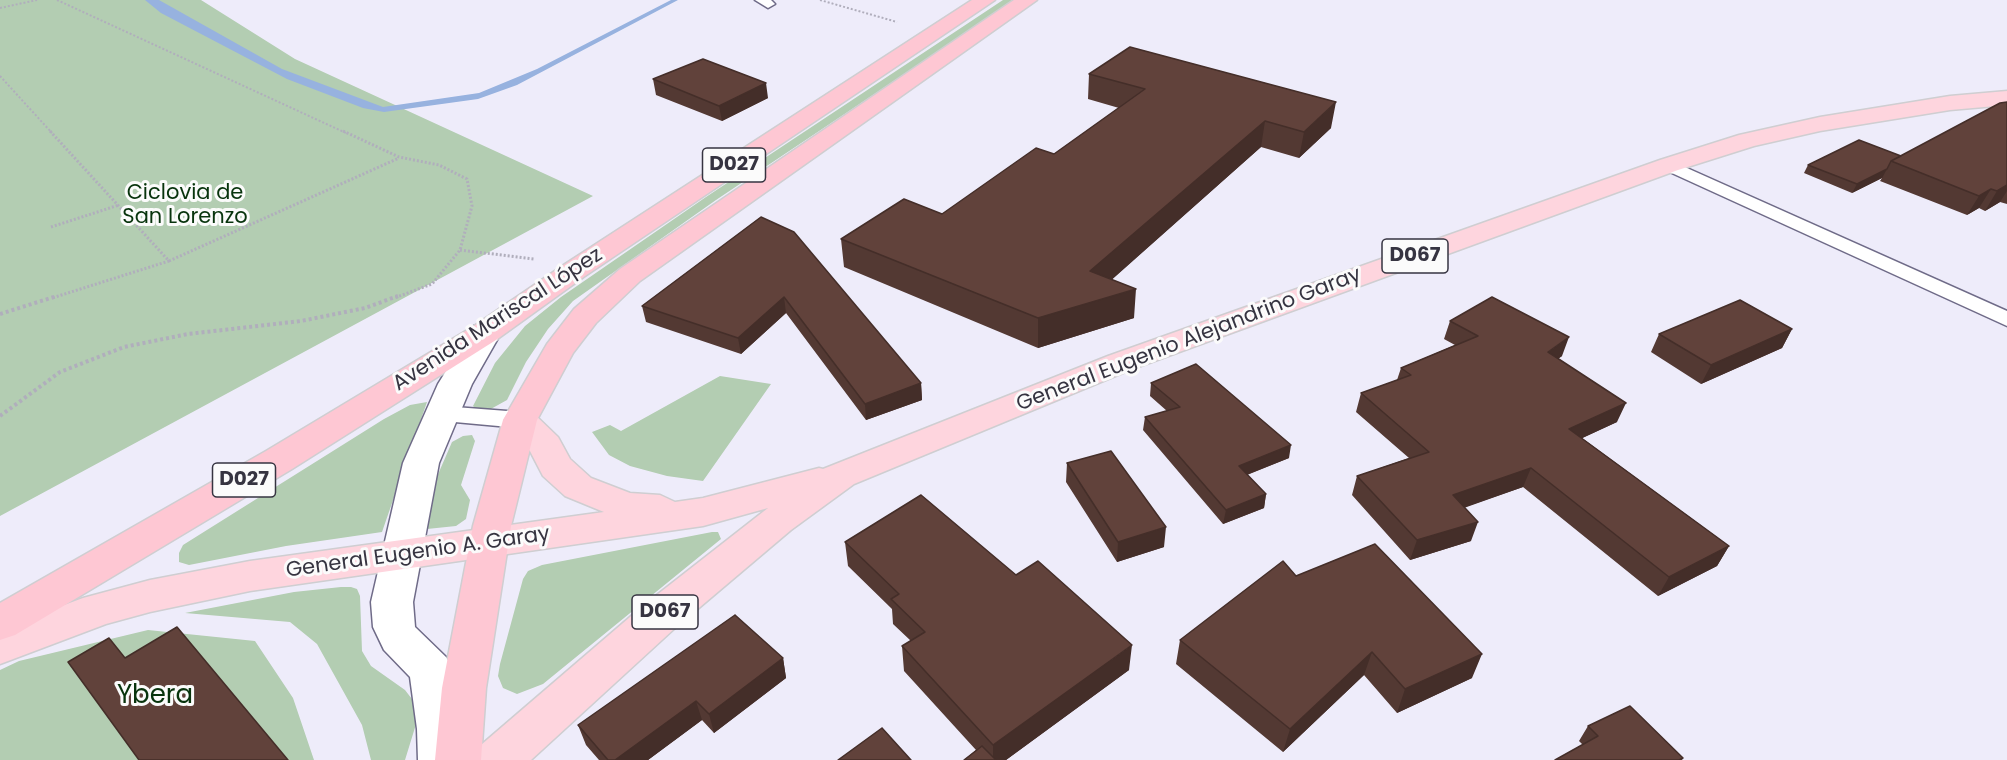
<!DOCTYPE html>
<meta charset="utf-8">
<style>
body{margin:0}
canvas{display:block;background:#eeecfa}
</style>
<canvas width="2007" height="760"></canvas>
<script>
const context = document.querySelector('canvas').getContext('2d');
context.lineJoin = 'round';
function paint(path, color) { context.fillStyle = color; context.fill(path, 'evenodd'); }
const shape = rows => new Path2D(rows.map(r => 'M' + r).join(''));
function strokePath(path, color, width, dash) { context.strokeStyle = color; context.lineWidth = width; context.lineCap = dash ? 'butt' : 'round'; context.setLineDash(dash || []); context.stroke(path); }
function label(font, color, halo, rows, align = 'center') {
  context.font = font + ' Poppins,sans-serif'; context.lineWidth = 6; context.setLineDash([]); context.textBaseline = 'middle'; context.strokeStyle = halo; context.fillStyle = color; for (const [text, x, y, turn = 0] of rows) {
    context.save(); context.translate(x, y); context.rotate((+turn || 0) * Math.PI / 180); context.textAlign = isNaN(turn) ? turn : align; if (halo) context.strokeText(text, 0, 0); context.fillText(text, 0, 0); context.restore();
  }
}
const green = shape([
 [0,0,201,0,295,59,593,196,0,516],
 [1003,0,1015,0,716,200,573,301,548,329,526,362,507,400,489,410,477,410,473,406,495,363,525,326,561,297,706,197],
 [720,376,771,384,703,481,667,476,630,466,609,455,592,432,610,425,621,431],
 [427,402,382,532,286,546,189,565,179,562,179,553,183,545,384,419,410,405],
 [472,435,475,441,461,485,470,500,466,519,456,526,427,529,424,527,436,479,452,442,463,436],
 [712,532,718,532,721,539,543,684,517,694,503,688,498,676,500,664,523,579,528,571,542,565],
 [341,587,351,587,357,589,360,596,362,651,371,666,405,690,415,703,417,721,405,760,371,760,362,725,317,644,290,622,185,613,294,592],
 [148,630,255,641,293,698,314,760,0,760,0,670,19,661]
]);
const water = shape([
 [145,0,159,0,282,69,383,107,479,93,537,69,671,0,678,0,517,85,478,99,384,112,363,108,287,79,161,13]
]);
const pathFar2 = shape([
 [57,0,346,133],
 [820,0,897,22],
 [0,8,37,0],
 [0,76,52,133]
]);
const pathFar1 = shape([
 [50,131,169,261,52,298],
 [343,131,399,157,439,165,467,179,472,206,460,250,432,284,394,298],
 [51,227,119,205],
 [460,250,534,259],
 [169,261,399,158]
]);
const path = shape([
 [0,314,57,296],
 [0,416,60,372,124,347,188,334,301,321,365,308,398,296]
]);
const service = shape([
 [755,0,771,0,775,4,768,8,755,0],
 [1669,160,2007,311,2007,326,1663,169,1660,165,1669,160],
 [442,406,520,412,529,414,533,420,529,426,520,428,433,420,430,414,433,408,442,406]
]);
const tertiary = shape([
 [485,324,496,326,501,333,472,384,439,463,413,602,415,627,446,657,453,670,463,729,464,760,418,760,417,729,410,677,384,650,373,627,371,602,403,463,438,384,474,326,485,324]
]);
const primary = shape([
 [2007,91,2007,105,1950,110,1820,131,1754,146,1678,170,1130,370,854,484,791,530,674,629,531,760,475,760,481,745,644,605,768,508,703,526,250,591,150,612,106,624,0,664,0,629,83,598,150,580,250,561,604,512,565,496,543,476,530,451,503,420,508,412,520,409,532,412,558,437,570,459,591,478,630,493,660,495,675,502,703,498,819,468,823,469,1108,356,1660,160,1739,135,1820,117,1950,96,2007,91]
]);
const trunk = shape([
 [972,0,995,0,585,276,496,340,292,469,15,635,0,640,0,603,266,451,474,326,565,264,972,0],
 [1014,0,1037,0,640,281,596,323,573,353,537,420,511,526,486,688,481,760,435,760,442,688,473,526,503,420,547,344,574,309,620,269,1014,0]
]);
const wall = shape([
 [1089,74,1331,128,1299,158,1261,147,1112,279,1134,318,1038,348,844,267,841,239,942,214,1054,154,1119,108,1088,99],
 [653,79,768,98,722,121,656,95],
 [2007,102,2007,204,2000,202,1985,211,1979,208,1967,215,1880,181,1882,178,1852,193,1804,173,1808,165,1901,156],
 [761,217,921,383,922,400,866,420,786,313,741,354,646,322,642,306],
 [1450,321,1562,356,1558,359,1617,422,1582,438,1729,546,1717,566,1658,596,1523,487,1465,507,1471,541,1410,560,1352,495,1357,476,1409,458,1356,412,1361,393,1397,380,1401,368,1455,345,1444,339],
 [1792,329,1782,348,1701,384,1651,352,1659,334],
 [1151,383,1289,458,1247,475,1266,494,1264,508,1223,524,1143,430,1145,417,1167,411,1150,396],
 [1067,463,1164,547,1117,562,1066,482],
 [845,542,1129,670,1006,760,964,760,976,750,904,671,902,646,911,641,893,624,892,609,848,566],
 [1296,576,1472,678,1397,713,1364,675,1283,752,1176,664,1180,640],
 [783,658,786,678,714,733,702,720,648,760,599,760,586,745,578,725],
 [1588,726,1683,758,1682,760,1555,760,1583,745,1579,741]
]);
const shadedWall = shape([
 [766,83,768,98,722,121,719,106],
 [1336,102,1331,128,1299,158,1304,132],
 [1265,121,1261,147,1089,300,1090,271],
 [1887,169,1882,178,1852,193,1857,184],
 [2007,185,2007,191,2000,202,1985,211,1997,191],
 [1991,189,1979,208,1967,215,1979,196],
 [1136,289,1134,318,1038,348,1038,318],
 [784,297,786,313,741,354,738,338],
 [1792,329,1782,348,1701,384,1711,365],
 [1569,337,1562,356,1541,370,1548,352],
 [921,383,922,400,866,420,865,404],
 [1626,403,1617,422,1561,448,1569,429],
 [1291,445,1289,458,1236,479,1239,466],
 [1531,468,1523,487,1447,514,1453,495],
 [1266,494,1264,508,1223,524,1226,510],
 [1478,522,1471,541,1410,560,1417,540],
 [1166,527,1164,547,1117,562,1118,542],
 [1729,546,1717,566,1658,596,1669,577],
 [1132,645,1129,670,1006,760,993,760,993,745],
 [1372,652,1364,675,1283,752,1290,729],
 [1482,654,1472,678,1397,713,1405,689],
 [783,658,786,678,714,733,709,714],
 [696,701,702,720,648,760,615,760]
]);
const building = shape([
 [1130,47,1336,102,1304,132,1265,121,1090,271,1136,289,1038,318,841,239,904,199,942,214,1036,148,1054,154,1145,89,1089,74,1130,47],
 [703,59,766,83,719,106,653,79,703,59],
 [2007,102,2007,185,1997,191,1991,189,1979,196,1891,161,2000,103,2007,102],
 [1859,140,1901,156,1891,161,1887,169,1857,184,1808,165,1859,140],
 [761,217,794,232,921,383,865,404,784,297,738,338,642,306,761,217],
 [1492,297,1569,337,1548,352,1626,403,1569,429,1729,546,1669,577,1531,468,1453,495,1478,522,1417,540,1357,476,1429,452,1361,393,1411,375,1401,368,1478,336,1450,321,1492,297],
 [1740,300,1792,329,1711,365,1659,334,1740,300],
 [1196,364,1291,445,1239,466,1266,494,1226,510,1145,417,1180,407,1151,383,1196,364],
 [1111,451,1166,527,1118,542,1067,463,1111,451],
 [921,495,1016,575,1038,561,1132,645,993,745,902,646,925,632,891,599,899,594,845,542,921,495],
 [1375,544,1482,654,1405,689,1372,652,1290,729,1180,640,1283,561,1296,576,1375,544],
 [735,615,783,658,709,714,696,701,615,760,608,760,578,725,735,615],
 [177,627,288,760,139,760,68,662,109,638,125,658,177,627],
 [1630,706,1683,758,1679,760,1555,760,1598,736,1588,726,1630,706],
 [882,728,911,760,838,760,882,728],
 [982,746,996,760,964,760,982,746]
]);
const shields = [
 [734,165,63],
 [1415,256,66],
 [244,480,63],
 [665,612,66]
];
const shieldNames = [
 ["D027",734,165],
 ["D067",1415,256],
 ["D027",244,480],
 ["D067",665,612]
];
const parkNames = [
 ["Ciclovia de",185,194],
 ["San Lorenzo",185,218]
];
const streetNames = [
 ["Avenida Mariscal López",498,320,-33],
 ["General Eugenio Alejandrino Garay",1189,340,-21],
 ["General Eugenio A. Garay",418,553,-8]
];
const nearParknames = [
 ["Ybera",155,696]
];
paint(green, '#b3cdb2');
paint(water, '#97b2df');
strokePath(service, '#6f6b88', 3);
strokePath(tertiary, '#6f6b88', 3);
strokePath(primary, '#cfced1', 3);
strokePath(trunk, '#cfced1', 3);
strokePath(pathFar2, '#b0aebc', 2, [2, 2]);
strokePath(pathFar1, '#b0aebc', 3, [2, 2]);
strokePath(path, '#b0aebc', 4, [3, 3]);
paint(service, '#fff');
paint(tertiary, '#fff');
paint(primary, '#fed5de');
paint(trunk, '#fec7d3');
paint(wall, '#533933');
paint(shadedWall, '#442e29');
paint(building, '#61423b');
strokePath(building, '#442e29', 1.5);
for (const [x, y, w] of shields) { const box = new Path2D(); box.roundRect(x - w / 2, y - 17, w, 34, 4.5); context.fillStyle = '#fbfbfb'; context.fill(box); strokePath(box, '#363441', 1.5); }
label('bold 20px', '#363441', null, shieldNames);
label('21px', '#08340d', '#fbfbfb', parkNames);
label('21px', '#363441', '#fbfbfb', streetNames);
label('26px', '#08340d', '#fbfbfb', nearParknames);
</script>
